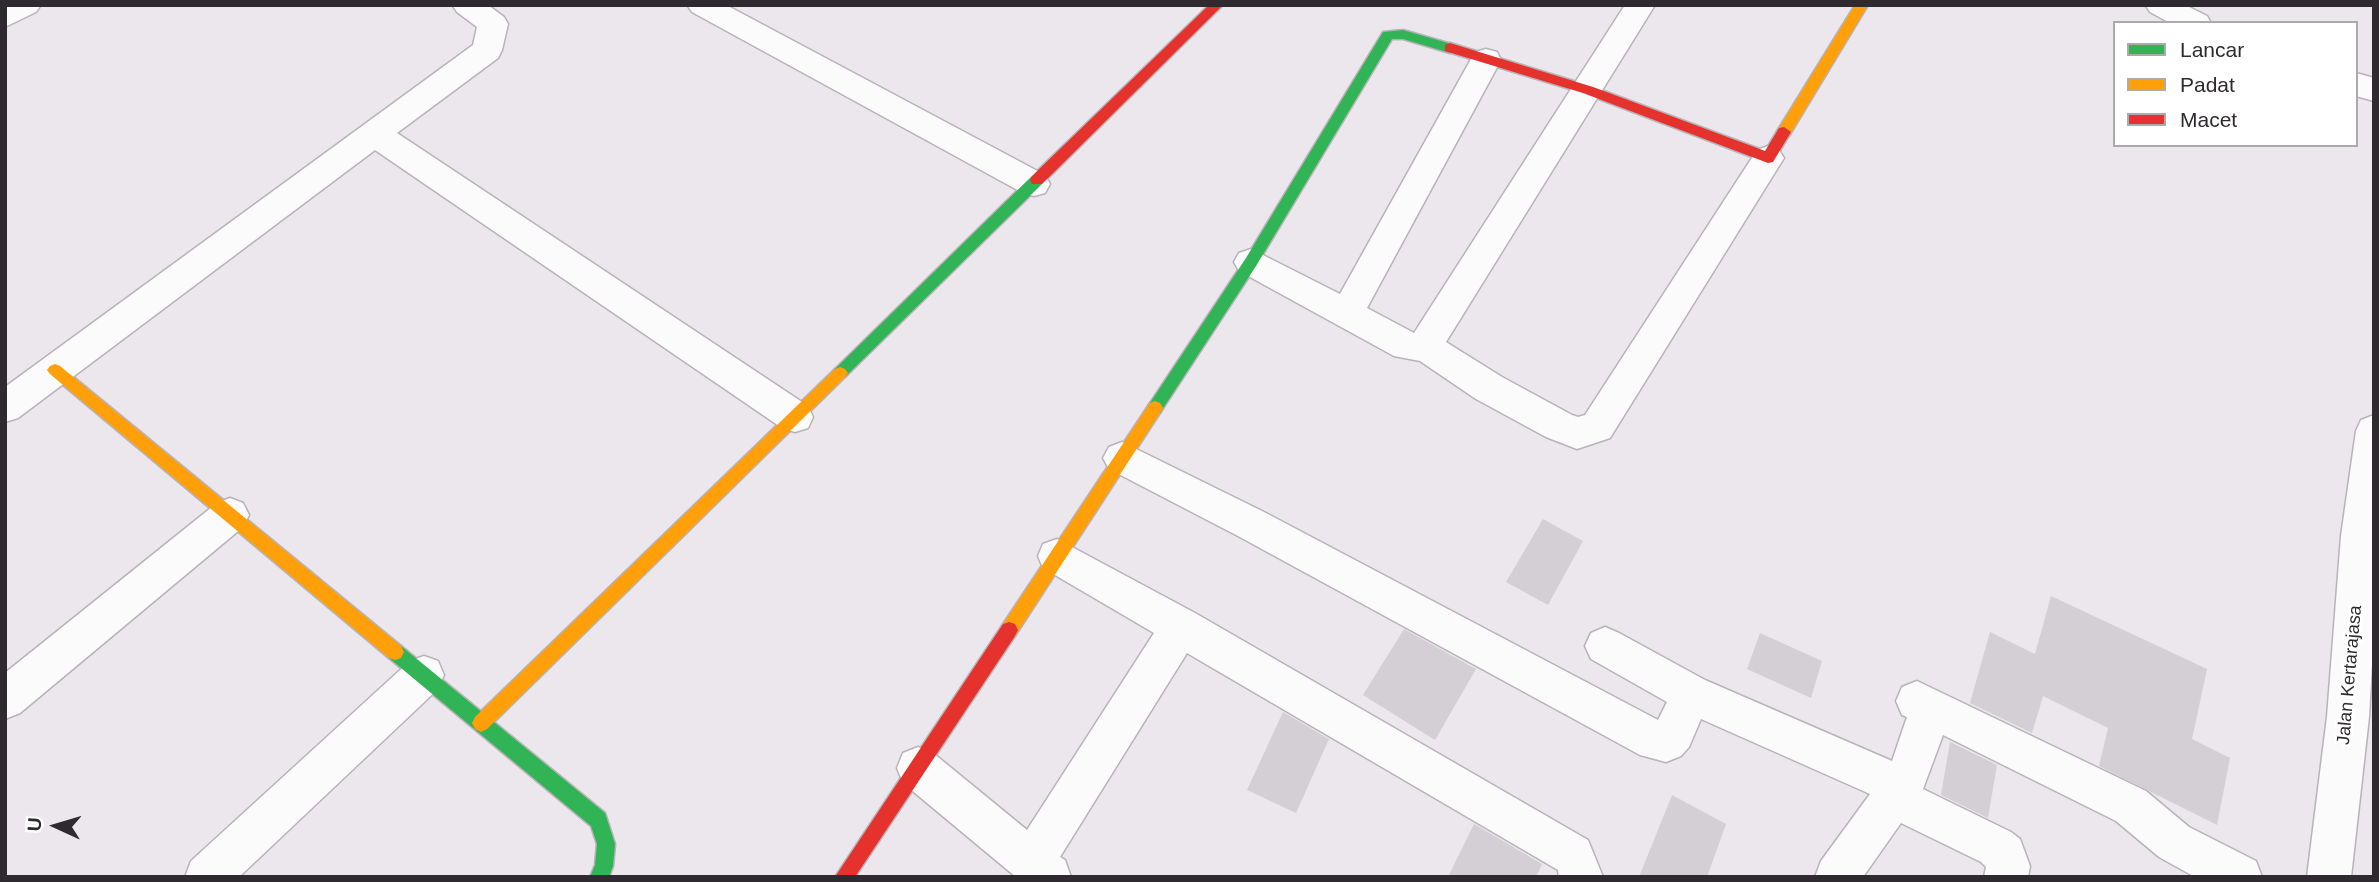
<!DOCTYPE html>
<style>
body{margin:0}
#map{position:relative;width:2379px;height:882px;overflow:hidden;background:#ece6ed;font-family:Helvetica,sans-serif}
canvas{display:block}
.frame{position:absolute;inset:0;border:7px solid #2f2a2f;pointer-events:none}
.legend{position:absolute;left:2113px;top:21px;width:245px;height:126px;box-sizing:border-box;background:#fff;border:2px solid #acaaac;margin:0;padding:9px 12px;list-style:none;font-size:21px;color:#2f2a2f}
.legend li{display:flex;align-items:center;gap:14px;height:35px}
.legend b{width:35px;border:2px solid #acaaac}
.north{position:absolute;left:21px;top:791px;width:70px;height:70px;-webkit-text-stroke:5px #fff;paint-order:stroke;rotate:274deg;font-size:19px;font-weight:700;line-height:28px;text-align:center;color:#2f2a2f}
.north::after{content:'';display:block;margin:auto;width:24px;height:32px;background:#2f2a2f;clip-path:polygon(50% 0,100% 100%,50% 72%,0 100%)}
</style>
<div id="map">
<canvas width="2379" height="882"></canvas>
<div class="frame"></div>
<ul class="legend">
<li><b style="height:9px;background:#30b455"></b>Lancar</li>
<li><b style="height:9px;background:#ff9f0a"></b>Padat</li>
<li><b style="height:9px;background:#e5322d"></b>Macet</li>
</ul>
<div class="north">U</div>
</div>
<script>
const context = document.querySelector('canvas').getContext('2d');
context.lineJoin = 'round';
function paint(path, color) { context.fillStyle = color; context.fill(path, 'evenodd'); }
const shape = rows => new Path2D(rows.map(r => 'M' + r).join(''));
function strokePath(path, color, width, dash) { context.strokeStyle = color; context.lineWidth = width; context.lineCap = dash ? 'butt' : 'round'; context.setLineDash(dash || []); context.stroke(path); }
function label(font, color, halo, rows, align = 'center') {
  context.font = font + ' Helvetica,sans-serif'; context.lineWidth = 6; context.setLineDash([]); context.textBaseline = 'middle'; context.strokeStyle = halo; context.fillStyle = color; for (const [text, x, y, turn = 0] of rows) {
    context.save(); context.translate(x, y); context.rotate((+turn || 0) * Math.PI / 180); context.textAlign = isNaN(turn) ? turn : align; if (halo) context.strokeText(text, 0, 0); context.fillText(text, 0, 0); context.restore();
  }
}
const building = shape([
 [1543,519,1583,541,1548,605,1506,582],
 [2051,596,2207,669,2192,739,2230,758,2217,825,2099,766,2108,728,2043,696,2032,733,1970,703,1990,632,2035,654],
 [1404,629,1476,669,1435,740,1363,695],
 [1760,633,1822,661,1811,698,1747,669],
 [1283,712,1329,739,1296,813,1247,790],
 [1950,742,1997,765,1988,818,1941,795],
 [1672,795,1726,824,1707,877,1639,877],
 [1474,824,1542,864,1536,877,1448,877]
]);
const street = shape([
 [5,5,41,5,36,12,5,27,5,5],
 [452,5,488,5,504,17,508,24,502,50,498,58,397,133,808,406,813,417,808,428,795,432,782,428,375,150,18,418,5,422,5,387,473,45,477,27,457,12,452,5],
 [687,5,726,5,1045,175,1050,184,1045,193,1034,196,1023,193,692,12,687,5],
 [1625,5,1655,5,1446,342,1502,377,1572,415,1578,417,1585,415,1757,150,1768,146,1779,150,1784,158,1779,166,1610,438,1577,449,1546,437,1476,399,1420,361,1394,356,1239,271,1234,262,1239,253,1251,249,1340,294,1475,52,1486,49,1497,52,1501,60,1367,308,1414,333,1625,5],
 [2145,5,2185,5,2207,16,2211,23,2170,23,2150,12,2145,5],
 [2356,73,2374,78,2374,101,2356,96,2356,73],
 [2374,415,2374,629,2369,717,2351,877,2307,877,2327,717,2341,536,2356,431,2361,420,2374,415],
 [1122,442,1264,512,1658,720,1667,702,1591,659,1585,646,1591,633,1605,627,1619,633,1705,680,1892,761,1907,717,1902,715,1896,701,1902,687,1917,681,2146,791,2189,827,2256,861,2262,877,2195,877,2159,857,2116,821,1943,735,1923,789,2011,832,2020,839,2030,866,2028,877,1984,877,1986,867,1981,862,1901,823,1863,877,1815,877,1821,861,1870,794,1701,719,1689,747,1681,756,1666,762,1640,755,1238,536,1109,469,1103,458,1109,447,1122,442],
 [230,498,243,503,249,515,243,527,20,713,5,719,5,673,217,503,230,498],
 [1057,539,1195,613,1588,840,1603,877,1559,877,1558,870,1187,653,1060,857,1065,860,1071,877,1016,877,903,783,897,768,903,753,918,747,933,753,1027,830,1154,633,1043,568,1038,556,1043,544,1057,539],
 [424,656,438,661,444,675,438,689,239,877,185,877,191,861,410,661,424,656]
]);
const fast = shape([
 [1403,30,1455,45,1456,48,1450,53,1403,39,1392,39,1256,266,1160,413,1150,413,1147,408,1150,403,1246,258,1383,32,1403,30],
 [1037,175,1042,176,1044,180,1042,184,845,377,835,377,832,373,835,369,1032,176,1037,175],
 [395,644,401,646,605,813,615,844,613,866,609,877,590,877,595,865,597,844,591,826,389,658,386,652,389,646,395,644]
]);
const slow = shape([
 [1855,5,1868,5,1789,136,1779,136,1777,132,1779,128,1855,5],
 [55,364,60,366,401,646,404,652,401,658,395,660,389,658,50,374,47,370,50,366,55,364],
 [840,367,845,369,848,373,845,377,487,729,481,732,475,729,472,723,475,717,835,369,840,367],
 [1155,401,1160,403,1163,408,1160,413,1015,636,1009,638,1003,636,1000,630,1003,624,1150,403,1155,401]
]);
const jam = shape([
 [1209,5,1223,5,1042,184,1032,184,1030,180,1032,176,1209,5],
 [1450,43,1593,87,1765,151,1779,128,1784,127,1791,132,1773,162,1768,163,1583,93,1445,51,1445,45,1450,43],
 [1009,622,1015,624,1018,630,1015,636,855,877,835,877,1003,624,1009,622]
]);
const streetNames = [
 ["Jalan Kertarajasa",2350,675,-85]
];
paint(building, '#d3cfd4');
strokePath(street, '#b8b3b8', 3);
strokePath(fast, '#b8b3b8', 3);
strokePath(slow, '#b8b3b8', 3);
strokePath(jam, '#b8b3b8', 3);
paint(street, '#fcfbfc');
paint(fast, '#30b455');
paint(slow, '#ff9f0a');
paint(jam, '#e5322d');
label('18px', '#2f2a2f', '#fff', streetNames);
</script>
